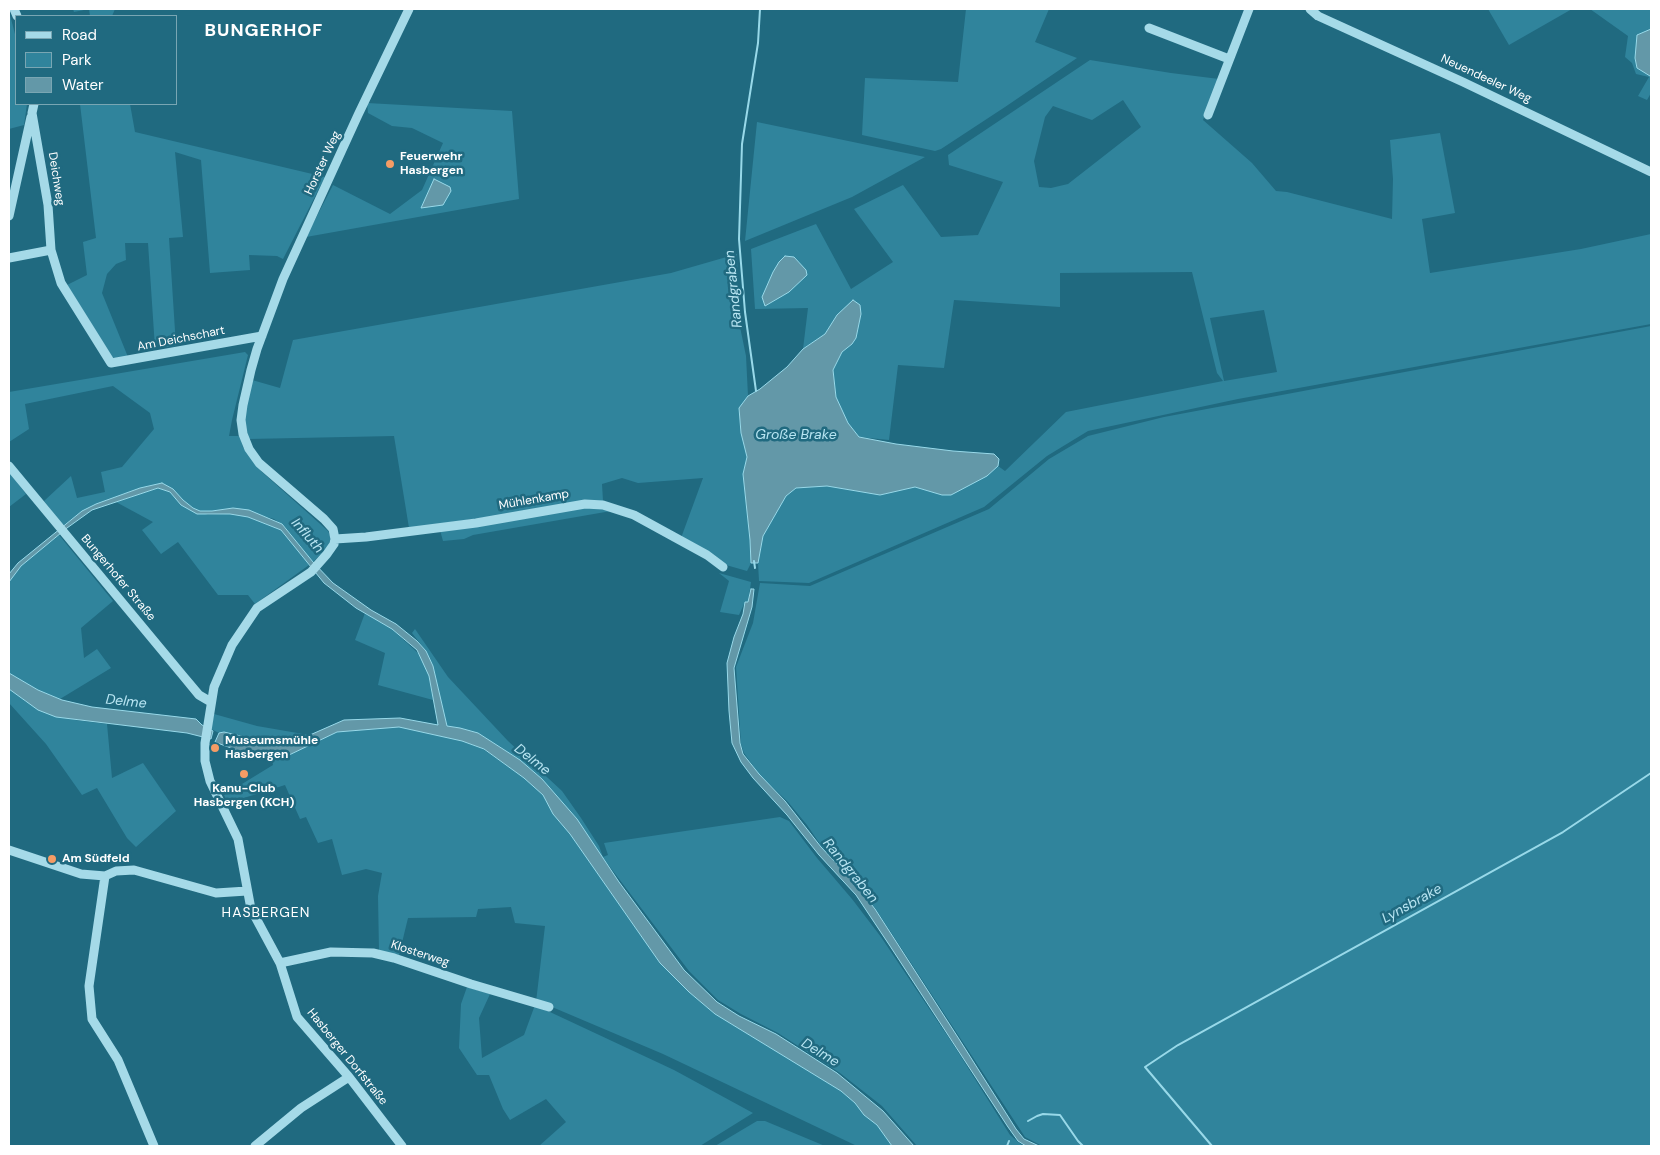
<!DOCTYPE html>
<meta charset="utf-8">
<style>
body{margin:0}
#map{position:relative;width:1660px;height:1155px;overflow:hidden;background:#206a80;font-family:"DM Sans",sans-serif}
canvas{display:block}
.frame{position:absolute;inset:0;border:10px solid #fff;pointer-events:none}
.legend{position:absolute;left:15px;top:15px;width:162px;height:90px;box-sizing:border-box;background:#206a80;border:1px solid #79a6b3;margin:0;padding:6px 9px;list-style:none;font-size:15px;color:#fff}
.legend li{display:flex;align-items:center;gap:10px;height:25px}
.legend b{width:25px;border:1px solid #79a6b3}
</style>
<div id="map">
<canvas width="1660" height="1155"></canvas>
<div class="frame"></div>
<ul class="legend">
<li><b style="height:6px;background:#a5dae8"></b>Road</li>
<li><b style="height:14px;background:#30849c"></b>Park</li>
<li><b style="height:14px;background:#6398a8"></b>Water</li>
</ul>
</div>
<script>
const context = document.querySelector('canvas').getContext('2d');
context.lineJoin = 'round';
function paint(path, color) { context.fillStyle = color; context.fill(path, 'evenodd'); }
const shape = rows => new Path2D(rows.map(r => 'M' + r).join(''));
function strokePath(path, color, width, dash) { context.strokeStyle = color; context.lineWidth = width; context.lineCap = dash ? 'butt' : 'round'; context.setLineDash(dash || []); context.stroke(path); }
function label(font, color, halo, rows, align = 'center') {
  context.font = font + ' "DM Sans",sans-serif'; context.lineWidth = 5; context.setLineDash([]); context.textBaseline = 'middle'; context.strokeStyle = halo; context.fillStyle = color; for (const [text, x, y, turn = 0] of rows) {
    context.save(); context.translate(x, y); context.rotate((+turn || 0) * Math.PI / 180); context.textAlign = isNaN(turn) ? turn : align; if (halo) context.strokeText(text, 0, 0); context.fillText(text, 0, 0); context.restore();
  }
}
const green = shape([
 [73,9,115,9,112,16,90,16,89,9,74,12],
 [966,9,1049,9,1035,42,1077,58,1005,107,941,149,935,151,862,135,865,78,958,82],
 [1488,9,1572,9,1509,45],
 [1590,9,1651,9,1651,93,1647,100,1638,96,1649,77,1636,74,1632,63,1625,57,1628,36],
 [9,11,16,38,16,104,27,104,24,125,9,129],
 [1090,60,1171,73,1219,79,1203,120,1252,163,1276,191,1287,192,1392,219,1393,179,1390,140,1440,133,1455,213,1422,219,1430,273,1581,249,1651,234,1651,324,1238,399,1088,431,1047,456,984,507,809,583,759,581,758,563,763,536,786,496,796,488,827,486,880,495,915,487,942,495,987,476,998,466,1005,471,1066,412,1223,381,1217,373,1192,272,1060,273,1060,307,954,300,944,368,898,365,889,440,859,437,848,423,836,397,833,370,842,352,852,344,856,338,861,314,837,315,825,334,803,349,808,308,755,309,751,249,816,224,851,289,893,262,854,209,903,185,941,237,978,235,1003,182,949,165,948,155],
 [1123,100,1141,127,1068,184,1051,188,1039,187,1034,161,1045,117,1053,106,1092,120],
 [785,257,794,257,800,263,769,282,773,272],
 [1264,310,1277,372,1224,381,1210,318],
 [367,103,512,111,519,199,306,237,333,185,390,214,422,190,443,143,412,128,392,126,368,113],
 [80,104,130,104,135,132,325,177,283,259,277,256,249,255,250,270,210,273,201,160,175,152,183,237,169,238,176,346,155,348,148,243,125,243,126,260,116,264,107,274,102,293,128,357,120,359,110,357,67,285,87,275,83,242,96,238],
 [757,122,925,157,852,197,745,241],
 [737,254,739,322,746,356,748,396,739,409,741,433,747,457,743,474,750,540,751,563,747,571,726,565,681,538,703,478,638,483,622,478,602,484,603,501,409,528,394,436,248,439,244,428,244,411,252,380,280,388,293,340,671,273],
 [1651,326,1651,1146,1042,1146,1025,1137,875,908,853,878,822,847,807,825,788,802,759,774,744,753,741,744,736,667,753,623,760,583,810,586,989,509,1049,459,1088,436,1164,417],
 [245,352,248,355,232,420,229,436,240,436,243,447,262,472,328,531,331,537,330,545,313,562,285,527,274,519,233,508,212,511,200,511,193,508,183,500,173,489,162,483,140,488,96,504,82,511,64,525,60,522,44,501,71,476,77,498,105,492,101,472,122,467,154,429,150,413,113,386,25,404,29,429,9,442,9,392],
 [9,472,26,494,9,507],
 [158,488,170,492,181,505,208,515,230,514,248,517,281,530,309,565,255,604,248,595,218,595,178,542,161,554,142,530,153,522,116,502],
 [595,506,611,511,473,535,464,539,443,541,440,530],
 [59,535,113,601,81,628,84,658,97,649,111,668,60,699,38,690,9,673,9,582,21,566],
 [719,573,751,582,748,603,745,602,739,615,720,612,729,581],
 [365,613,392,629,421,656,429,676,433,700,378,685,385,653,355,640],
 [415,629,448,677,508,741,562,791,581,818,599,846,603,857,608,855,604,843,780,817,789,821,817,858,852,899,881,937,955,1047,1010,1135,1023,1146,917,1146,882,1106,840,1073,778,1033,741,1014,718,1000,689,971,594,846,577,819,542,779,520,760,478,733,460,728,447,726,433,666,426,651,412,633],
 [9,689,12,690,26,702,75,720,107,724,112,778,143,763,176,811,136,847,127,838,97,788,82,795,46,744,9,703],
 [214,714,257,726,309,735,294,742,274,744,254,741,239,735,219,733,211,729],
 [399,727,462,741,483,749,524,778,543,795,553,814,570,834,660,963,689,992,715,1014,841,1091,855,1103,864,1115,877,1125,892,1146,857,1146,663,1054,545,1004,536,1002,545,926,515,923,511,907,478,909,476,917,408,918,399,955,379,951,378,896,382,873,366,869,342,875,332,839,318,843,306,817,300,819,285,785,228,803,224,795,273,765,272,760,287,756,337,732],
 [467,987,490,994,479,1018,482,1058,524,1035,535,1005,674,1070,753,1113,700,1146,539,1146,566,1122,546,1099,510,1120,503,1109,489,1075,477,1075,459,1048,461,1004],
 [757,1121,765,1121,825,1146,715,1146]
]);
const water = shape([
 [1651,29,1651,76,1650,76,1637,68,1635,58,1637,35,1651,29],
 [434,179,450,187,451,191,443,205,421,208,434,179],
 [785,256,794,257,806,270,807,275,789,292,765,306,762,297,773,272,779,262,785,256],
 [853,300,860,305,861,314,856,338,852,344,842,352,833,370,836,397,848,423,859,437,896,444,953,451,994,454,999,459,998,466,987,476,951,495,942,495,915,487,880,495,827,486,796,488,786,496,763,536,758,563,751,563,750,540,743,474,747,457,741,433,739,408,748,396,760,389,787,367,803,349,825,334,837,315,853,300],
 [162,483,173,489,183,500,193,508,200,511,212,511,233,508,249,510,282,524,313,562,333,583,371,610,396,624,417,641,426,651,433,666,447,726,460,728,478,733,520,760,542,779,577,819,619,882,684,970,717,1002,739,1016,776,1034,837,1073,883,1111,914,1146,892,1146,877,1125,864,1115,855,1103,841,1091,715,1014,689,992,660,963,570,834,553,814,543,795,524,778,484,749,462,741,399,727,337,732,287,756,272,760,259,759,215,742,219,733,224,732,274,744,294,742,344,720,400,718,438,725,429,676,417,650,392,629,356,608,324,583,281,530,248,517,230,514,197,514,181,505,170,492,158,488,92,510,67,528,21,566,9,582,9,574,18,563,82,511,96,504,140,488,162,483],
 [751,589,754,589,752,607,734,668,740,743,743,754,759,774,785,801,821,847,854,882,875,909,959,1039,1016,1129,1024,1139,1039,1146,1026,1146,1018,1141,1008,1127,890,946,856,895,819,855,787,815,753,778,741,762,732,743,729,711,727,663,734,637,743,614,745,602,748,602,751,589],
 [9,673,38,690,62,700,92,707,196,719,202,725,213,731,211,739,187,733,56,717,38,710,9,689,9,673]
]);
const stream = shape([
 [756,391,745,312,739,239,742,144,758,43,760,9],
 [754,561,755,568],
 [1028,1121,1037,1116,1043,1114,1060,1115,1078,1141,1083,1146],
 [1007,1146,1009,1141],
 [1212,1146,1145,1067,1178,1045,1563,832,1651,773]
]);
const minor = shape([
 [14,9,17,16],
 [1310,9,1318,16,1463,82,1651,172],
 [1149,28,1229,59],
 [1208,115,1249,9],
 [9,216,31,117],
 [51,250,61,283,111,363,262,336],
 [9,258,51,250,48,205,32,113,34,104],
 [9,466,184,677,199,695,211,702],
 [335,539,366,537,476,523,585,504,603,505,634,515,707,555,723,567],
 [9,850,81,874,105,876,116,871,134,870,216,893,247,891],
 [105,876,89,986,92,1019,118,1060,154,1146],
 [280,963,331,952,373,953,394,958,471,984,549,1007],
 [255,1146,301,1108,349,1077],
 [402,1146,349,1077,297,1017,280,963,251,909,238,839,210,781,205,761,205,743,214,687,232,645,257,608,311,572,327,554,334,544,335,539,333,529,324,519,259,463,249,449,243,434,241,420,243,405,251,370,257,349,283,279,358,115,409,9]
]);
const markers = [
 [390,164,5,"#f59c65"],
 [215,748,5,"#f59c65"],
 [244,774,5,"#f59c65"],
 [52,859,5,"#f59c65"]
];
const streetNames = [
 ["Neuendeeler Weg",1486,79,25],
 ["Horster Weg",323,163,-65],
 ["Deichweg",56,179,81],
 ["Am Deichschart",181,339,-11],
 ["Mühlenkamp",534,500,-10],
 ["Bungerhofer Straße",118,578,50],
 ["Klosterweg",420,954,18],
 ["Hasberger Dorfstraße",347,1057,51]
];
const poiNames = [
 ["Feuerwehr",400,157],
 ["Hasbergen",400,171],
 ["Museumsmühle",225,741],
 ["Hasbergen",225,755],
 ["Kanu-Club",244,789,"center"],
 ["Hasbergen (KCH)",244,803,"center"],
 ["Am Südfeld",62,859]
];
const waterNames = [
 ["Randgraben",734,289,-96],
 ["Große Brake",796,435],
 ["Influth",307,536,49],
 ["Delme",126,702,6],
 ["Delme",532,760,38],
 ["Randgraben",850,871,51],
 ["Lynsbrake",1412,904,-29],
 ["Delme",820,1053,31]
];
const neighbourhoodNames = [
 ["HASBERGEN",266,913]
];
const districtNames = [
 ["BUNGERHOF",264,31]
];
paint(green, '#30849c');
paint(water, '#6398a8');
strokePath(water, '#98d9e9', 1);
strokePath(stream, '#98d9e9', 2);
strokePath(minor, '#a5dae8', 9);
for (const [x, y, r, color] of markers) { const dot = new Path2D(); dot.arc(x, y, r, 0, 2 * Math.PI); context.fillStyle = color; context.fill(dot); strokePath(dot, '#206a80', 2); }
label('12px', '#fff', '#206a80', streetNames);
label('bold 12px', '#fff', '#206a80', poiNames, 'left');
label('italic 14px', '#b8e5f2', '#206a80', waterNames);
context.letterSpacing = '1px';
label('14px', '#fff', '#206a80', neighbourhoodNames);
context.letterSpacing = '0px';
context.letterSpacing = '1px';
label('bold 18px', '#fff', '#206a80', districtNames);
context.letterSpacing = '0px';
</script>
